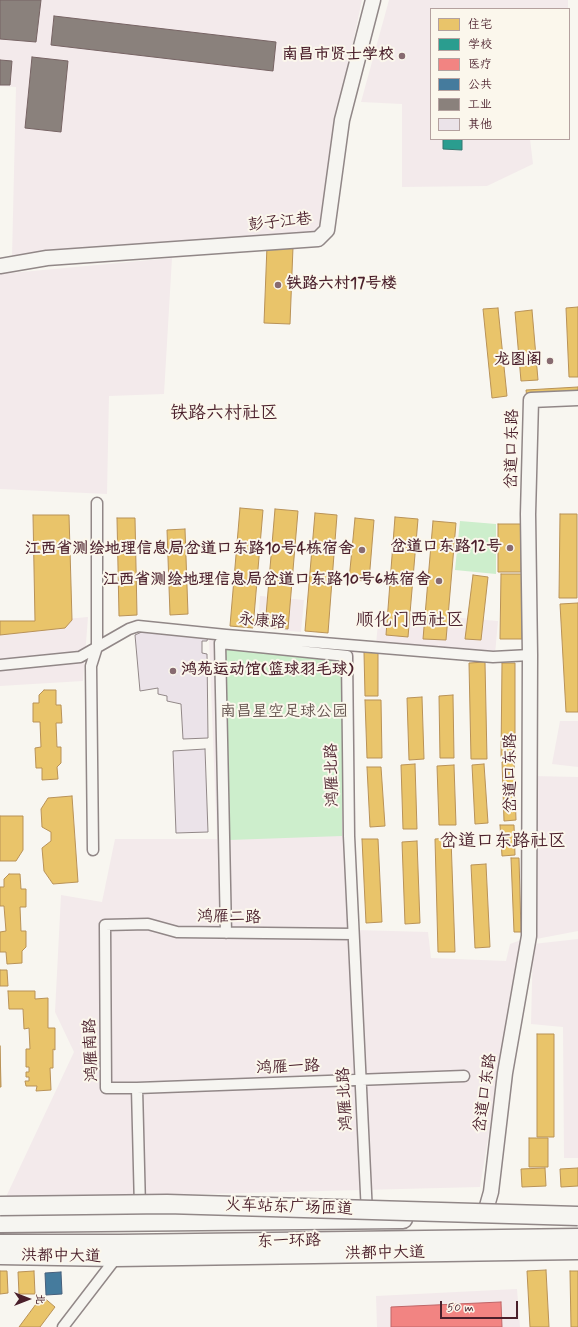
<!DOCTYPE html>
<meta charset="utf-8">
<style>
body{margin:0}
#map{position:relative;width:578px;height:1327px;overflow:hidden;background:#f8f6f0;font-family:Mynerve,"LXGW WenKai TC",sans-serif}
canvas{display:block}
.legend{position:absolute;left:430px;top:8px;width:140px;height:132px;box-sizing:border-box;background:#fbf7ec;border:1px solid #b4a19f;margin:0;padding:5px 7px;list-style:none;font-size:12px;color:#4a1f2b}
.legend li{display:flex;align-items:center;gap:8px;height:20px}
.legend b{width:20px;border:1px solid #b4a19f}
.north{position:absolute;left:8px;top:1279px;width:40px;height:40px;-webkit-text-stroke:3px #fbf7ec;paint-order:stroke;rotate:90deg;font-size:11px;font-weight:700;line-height:16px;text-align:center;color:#4a1f2b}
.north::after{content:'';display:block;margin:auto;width:14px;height:18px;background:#4a1f2b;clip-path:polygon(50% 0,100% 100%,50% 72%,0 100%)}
.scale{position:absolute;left:440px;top:1301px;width:78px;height:18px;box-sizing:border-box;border:2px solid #4a1f2b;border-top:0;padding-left:5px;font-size:12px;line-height:14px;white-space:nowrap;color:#4a1f2b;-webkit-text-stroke:3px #fbf7ec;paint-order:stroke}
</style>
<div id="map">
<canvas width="578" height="1327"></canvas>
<ul class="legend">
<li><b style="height:11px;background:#e9c46a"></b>住宅</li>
<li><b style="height:11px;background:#2a9d8f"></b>学校</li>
<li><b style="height:11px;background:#f28482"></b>医疗</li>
<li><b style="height:11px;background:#457b9d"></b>公共</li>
<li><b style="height:11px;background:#8a817c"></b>工业</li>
<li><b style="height:11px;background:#ebe3e9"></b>其他</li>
</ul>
<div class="north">北</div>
<div class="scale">50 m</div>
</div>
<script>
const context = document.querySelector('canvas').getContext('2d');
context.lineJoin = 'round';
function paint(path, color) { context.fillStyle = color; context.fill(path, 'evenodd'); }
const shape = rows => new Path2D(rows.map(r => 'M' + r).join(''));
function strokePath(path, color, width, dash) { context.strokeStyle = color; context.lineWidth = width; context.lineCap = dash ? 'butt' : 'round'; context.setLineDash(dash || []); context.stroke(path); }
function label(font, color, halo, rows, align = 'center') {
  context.font = font + ' Mynerve,"LXGW WenKai TC",sans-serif'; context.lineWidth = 4; context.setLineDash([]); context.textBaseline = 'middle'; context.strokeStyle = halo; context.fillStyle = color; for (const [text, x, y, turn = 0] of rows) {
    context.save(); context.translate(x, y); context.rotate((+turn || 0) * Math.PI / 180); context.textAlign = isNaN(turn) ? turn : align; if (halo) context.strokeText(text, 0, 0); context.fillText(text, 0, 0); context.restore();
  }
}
const built = shape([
 [0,0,362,0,351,52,322,234,12,257,16,87,0,86],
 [389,0,568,0,568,9,431,9,431,139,530,139,533,164,487,186,402,187,402,104,361,102],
 [172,258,164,394,109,396,107,494,0,489,0,274],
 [260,596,304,600,301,632,258,628],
 [379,611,498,621,495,654,376,645],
 [88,617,83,681,0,686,0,625],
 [209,639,354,652,356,930,428,932,431,958,506,961,510,944,521,940,480,1187,5,1199,74,1052,55,1012,61,895,102,902,115,839,217,839],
 [560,721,578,721,578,767,552,764],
 [532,776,578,777,578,931,531,940],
 [578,939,578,1158,564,1158,563,1027,531,1024,533,944],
 [517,1289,520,1327,377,1327,376,1296]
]);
const green = shape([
 [460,521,496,524,496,574,455,570],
 [224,648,343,660,342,836,229,840]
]);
const homes = shape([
 [267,246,293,247,290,324,264,323,267,246],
 [578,307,578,377,569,377,566,308,578,307],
 [498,308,507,396,492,398,483,309,498,308],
 [532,310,538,380,521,381,515,312,532,310],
 [578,387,578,395,527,398,526,390,578,387],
 [240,508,263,510,253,628,230,626,240,508],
 [275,509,298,511,288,629,265,627,275,509],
 [315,513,337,515,328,633,305,631,315,513],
 [560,514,577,514,577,598,559,598,560,514],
 [33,515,69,515,72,620,65,628,0,635,0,621,35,621,33,515],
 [395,517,418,519,408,637,386,635,395,517],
 [117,518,135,518,137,615,119,616,117,518],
 [355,518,374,520,369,581,349,580,355,518],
 [433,521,456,523,446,640,423,639,433,521],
 [498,524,521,524,521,572,498,572,498,524],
 [185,529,188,614,170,615,167,530,185,529],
 [501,574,522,574,522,639,500,639,501,574],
 [473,575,488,577,481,640,465,639,473,575],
 [578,603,578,712,566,712,560,604,578,603],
 [364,652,378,652,378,696,365,696,364,652],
 [485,662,487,759,471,759,469,663,485,662],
 [502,663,515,663,515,758,501,758,502,663],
 [44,690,56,690,56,705,61,705,62,723,56,723,57,747,61,747,61,763,57,767,58,779,42,780,42,768,36,768,35,748,41,747,40,722,33,722,33,703,39,703,39,695,44,690],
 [453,695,454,758,440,758,439,696,453,695],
 [422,697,424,759,409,760,407,698,422,697],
 [365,700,381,700,382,758,367,758,365,700],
 [514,761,516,820,504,821,502,762,514,761],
 [415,764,417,829,403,829,401,765,415,764],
 [484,764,488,823,475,824,472,765,484,764],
 [454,765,456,825,439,825,437,766,454,765],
 [367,767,381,767,385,826,370,827,367,767],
 [72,796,78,882,53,884,44,871,42,848,51,841,51,832,42,827,41,809,48,798,72,796],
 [0,816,23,816,23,850,16,861,0,861,0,816],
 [500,825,514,825,515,855,502,856,500,825],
 [451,838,455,952,438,952,435,839,451,838],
 [362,839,378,839,382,922,366,923,362,839],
 [417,841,420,923,405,924,402,842,417,841],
 [511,858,519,858,521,932,514,932,511,858],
 [486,864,490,947,475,948,471,865,486,864],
 [9,874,20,874,21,889,26,889,26,907,20,907,21,931,26,931,26,947,22,951,22,963,7,964,6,952,0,952,0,932,6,931,4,906,0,906,0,887,4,887,4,879,9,874],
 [0,970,7,970,8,986,0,986,0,970],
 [8,991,35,991,35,999,48,998,48,1028,55,1028,55,1050,53,1049,53,1068,50,1068,51,1090,36,1091,37,1086,26,1086,25,1081,29,1081,29,1077,26,1077,26,1072,29,1072,29,1067,26,1067,26,1049,30,1049,29,1028,24,1029,23,1009,9,1009,8,991],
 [537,1034,554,1034,554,1137,537,1137,537,1034],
 [0,1046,1,1087,0,1087,0,1046],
 [529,1138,548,1138,548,1167,529,1167,529,1138],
 [545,1168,546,1186,522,1187,521,1169,545,1168],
 [578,1168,578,1186,561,1187,560,1169,578,1168],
 [546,1270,549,1327,530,1327,527,1271,546,1270],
 [0,1271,7,1271,8,1293,0,1294,0,1271],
 [34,1271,35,1294,19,1294,18,1272,34,1271],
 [570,1271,578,1271,578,1327,571,1327,570,1271],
 [42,1296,55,1307,40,1327,19,1327,42,1296]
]);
const schools = shape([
 [443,139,462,139,462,150,443,149,443,139]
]);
const health = shape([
 [501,1302,502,1327,391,1327,391,1307,501,1302]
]);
const public = shape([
 [61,1272,62,1294,46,1295,45,1273,61,1272]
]);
const industry = shape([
 [0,0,41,0,36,42,0,39,0,0],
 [54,16,276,42,273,71,51,45,54,16],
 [32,57,68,61,61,132,25,128,32,57],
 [0,60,12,61,10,85,0,85,0,60]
]);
const building = shape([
 [144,631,208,636,207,641,202,641,202,653,207,654,208,738,183,739,181,704,167,701,167,696,158,694,158,688,140,691,135,635,144,631],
 [205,749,208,832,176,833,173,751,205,749]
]);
const street = shape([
 [0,665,80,657,129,629,138,626,226,635,493,657,530,655],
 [93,850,91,666,97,647,97,503],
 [226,933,220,643,347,656,349,836,367,1214],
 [137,1088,464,1076],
 [140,1208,137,1088,106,1088,105,925,148,924,177,932,353,934],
 [63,1327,116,1258]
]);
const secondary = shape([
 [0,266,47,258,318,239,327,230,342,120,373,0],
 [485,1213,491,1192,505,1073,529,936,530,655,528,514,531,400,578,398]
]);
const primary = shape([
 [0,1256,116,1258,578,1251]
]);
const highway = shape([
 [0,1223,403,1219],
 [0,1244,119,1244,578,1238]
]);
const highwayBridge = shape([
 [0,1206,167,1204,578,1216]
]);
const markers = [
 [402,56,4,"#876a70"],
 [278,285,4,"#876a70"],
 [550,361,4,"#876a70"],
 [510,548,4,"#876a70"],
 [362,550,4,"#876a70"],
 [439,581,4,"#876a70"],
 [173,671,4,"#876a70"]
];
const poiNames = [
 ["南昌市贤士学校",394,56],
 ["铁路六村17号楼",286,285,"left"],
 ["龙图阁",542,361],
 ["岔道口东路12号",502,548],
 ["江西省测绘地理信息局岔道口东路10号4栋宿舍",354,550],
 ["江西省测绘地理信息局岔道口东路10号6栋宿舍",431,581],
 ["鸿苑运动馆(篮球羽毛球)",181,671,"left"]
];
const streetNames = [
 ["彭子江巷",280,223,-6],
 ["岔道口东路",513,449,-89],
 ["永康路",262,622,5],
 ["岔道口东路",512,773,-90],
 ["鸿雁北路",333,775,-91],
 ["鸿雁二路",229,918,1],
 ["鸿雁南路",92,1050,-92],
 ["鸿雁一路",288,1068,-2],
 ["岔道口东路",486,1093,-82],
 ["鸿雁北路",346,1099,-93],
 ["火车站东广场匝道",289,1208,2],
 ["东一环路",289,1242,-1],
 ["洪都中大道",385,1254,-1],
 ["洪都中大道",61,1257,1]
];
const parkNames = [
 ["南昌星空足球公园",284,713]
];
const quarterNames = [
 ["铁路六村社区",224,414],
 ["顺化门西社区",410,621],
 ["岔道口东路社区",503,842]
];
paint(built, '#f3eaeb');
paint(green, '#cdeecc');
paint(homes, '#e9c46a');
strokePath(homes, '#b99257', 1);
paint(schools, '#2a9d8f');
strokePath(schools, '#347771', 1);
paint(health, '#f28482');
strokePath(health, '#c06668', 1);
paint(public, '#457b9d');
strokePath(public, '#465f7b', 1);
paint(industry, '#8a817c');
strokePath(industry, '#776464', 1);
paint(building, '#ebe3e9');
strokePath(building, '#918787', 1);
strokePath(street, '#918787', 13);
strokePath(secondary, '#918787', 17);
strokePath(primary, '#918787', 19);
strokePath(highway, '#918787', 21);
strokePath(street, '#f6f5f1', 10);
strokePath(secondary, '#f6f5f1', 14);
strokePath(primary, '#f6f5f1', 16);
strokePath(highway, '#f6f5f1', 18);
strokePath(highwayBridge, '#918787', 21, []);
strokePath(highwayBridge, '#f6f5f1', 18);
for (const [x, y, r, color] of markers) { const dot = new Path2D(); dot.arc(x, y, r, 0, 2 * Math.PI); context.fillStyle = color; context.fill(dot); strokePath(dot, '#fbf7ec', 1.5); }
label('bold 16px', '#4a1f2b', '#fbf7ec', poiNames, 'right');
label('16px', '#4a1f2b', '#fbf7ec', streetNames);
label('16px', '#62514c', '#fbf7ec', parkNames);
label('18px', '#4a1f2b', '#fbf7ec', quarterNames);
</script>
